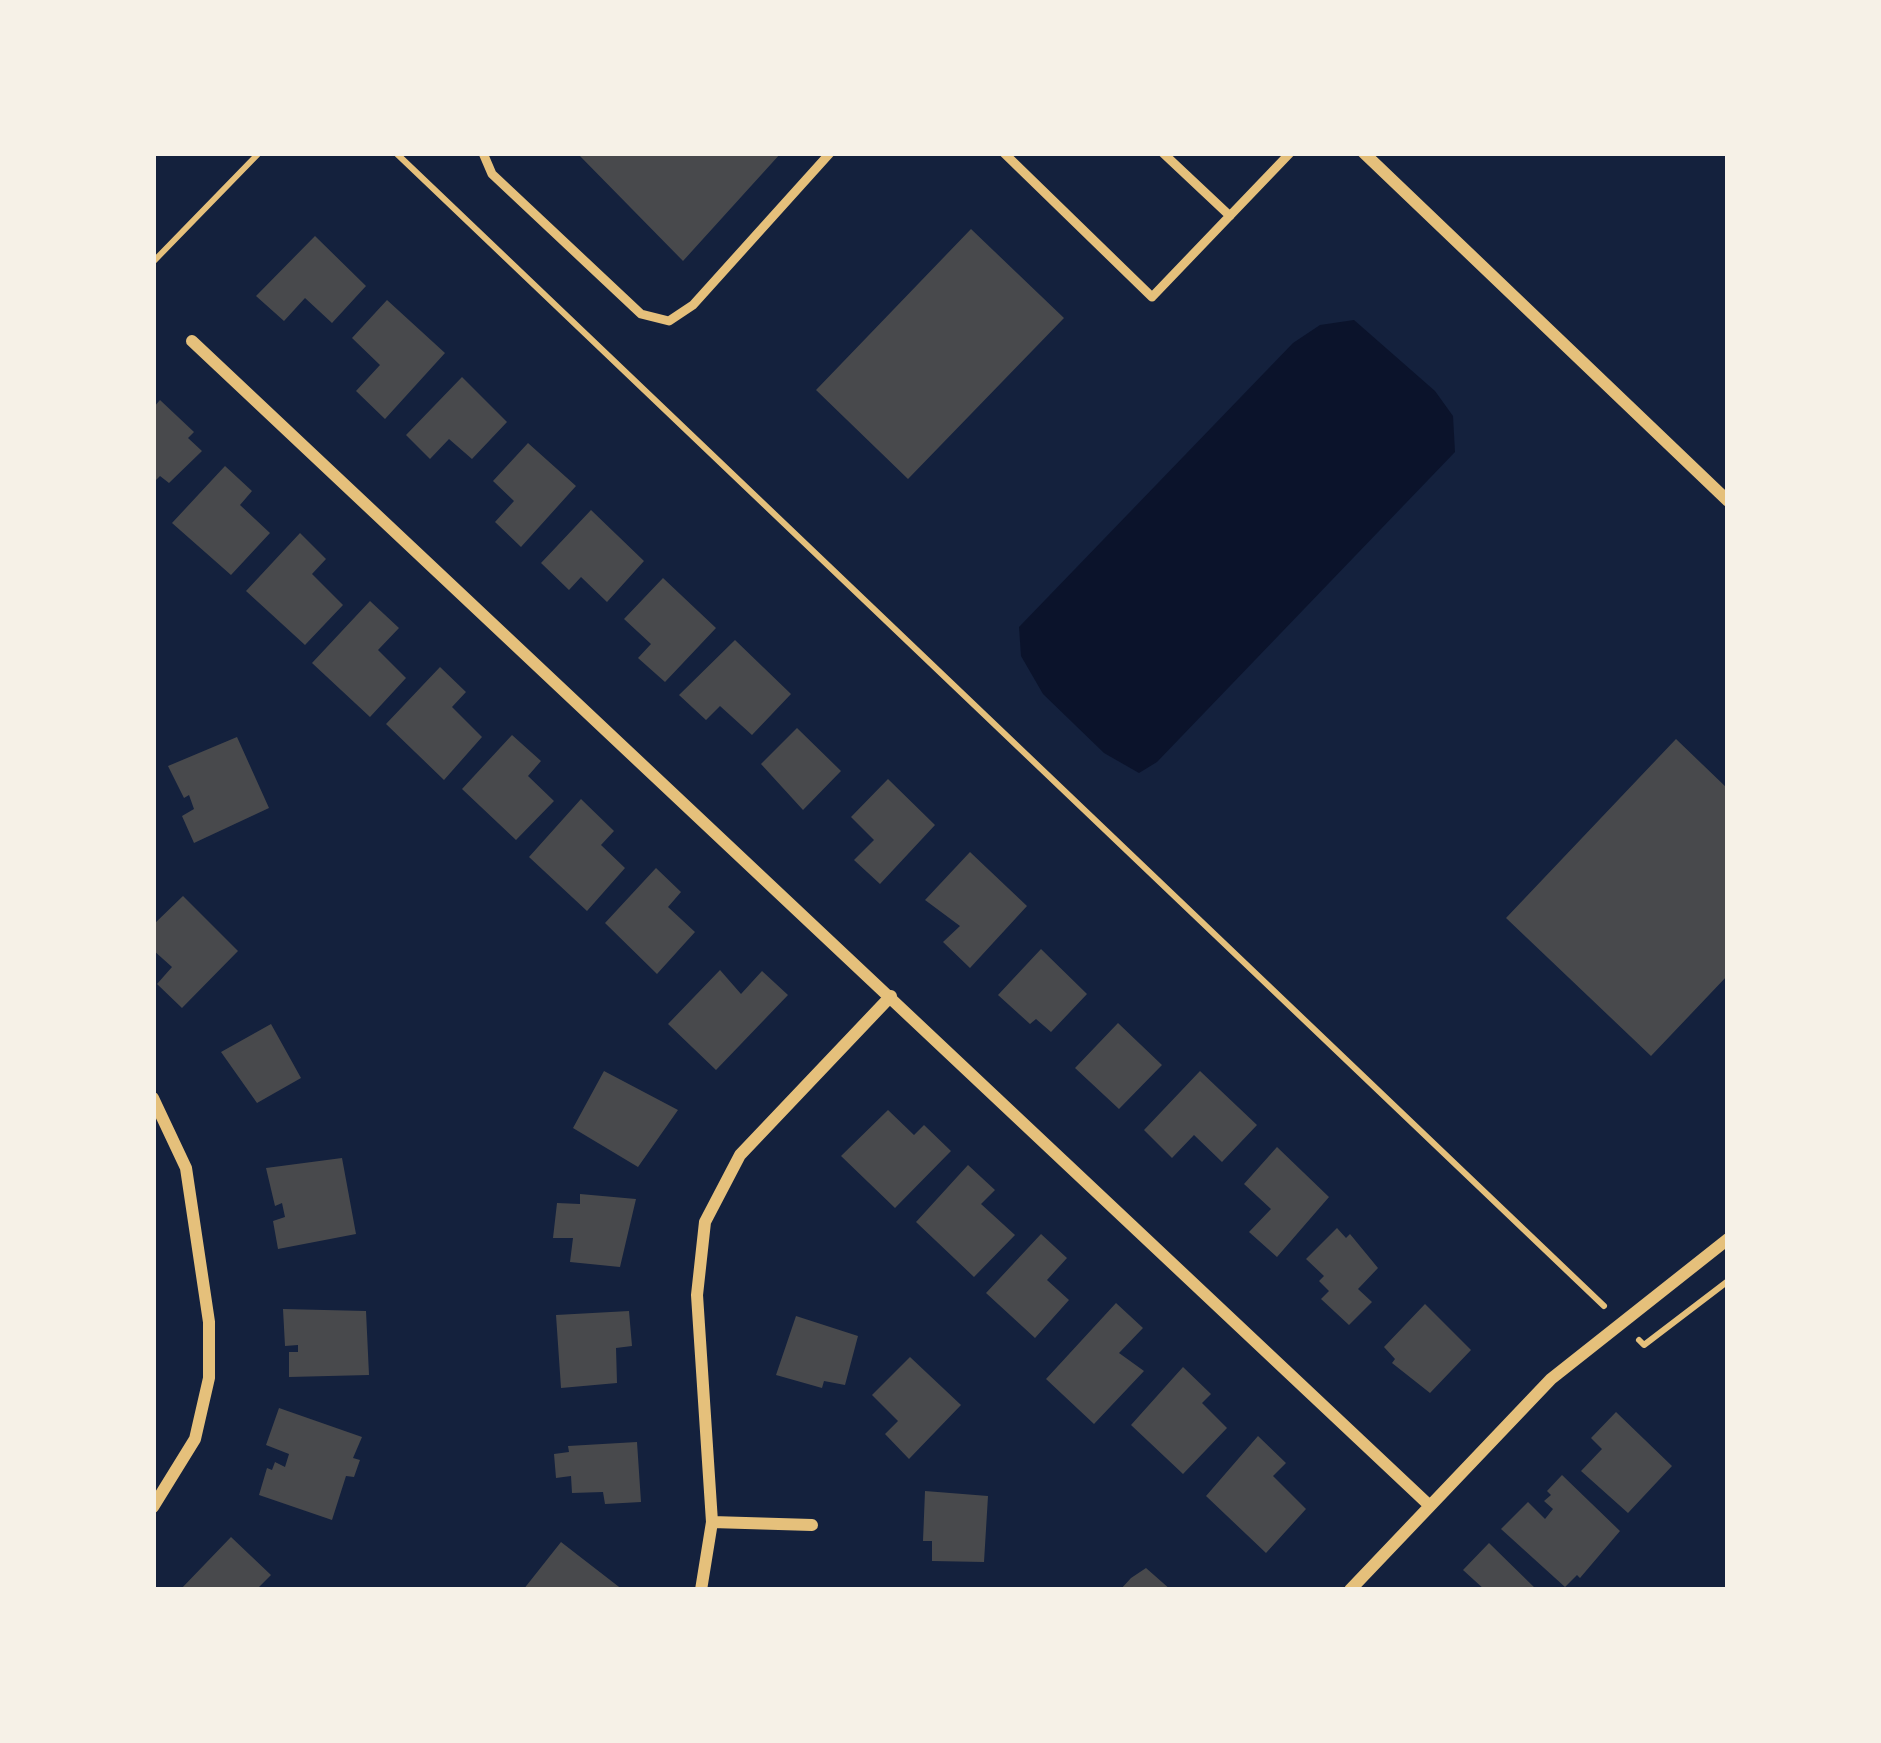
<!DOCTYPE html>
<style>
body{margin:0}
#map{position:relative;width:1881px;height:1743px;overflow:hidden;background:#14213d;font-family:Figtree,sans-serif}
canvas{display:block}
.frame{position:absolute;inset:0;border:156px solid #f6f1e7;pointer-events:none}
</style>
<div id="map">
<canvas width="1881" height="1743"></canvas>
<div class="frame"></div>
</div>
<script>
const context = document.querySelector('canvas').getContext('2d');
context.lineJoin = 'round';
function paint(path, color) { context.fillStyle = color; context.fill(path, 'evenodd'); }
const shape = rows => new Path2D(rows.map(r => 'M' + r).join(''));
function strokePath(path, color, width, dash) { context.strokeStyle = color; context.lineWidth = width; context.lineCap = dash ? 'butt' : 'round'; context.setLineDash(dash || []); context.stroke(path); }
const water = shape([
 [1354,320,1435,391,1453,416,1455,452,1157,762,1139,773,1104,753,1043,694,1021,656,1019,627,1293,343,1320,325]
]);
const building = shape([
 [577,153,781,153,683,261],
 [971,229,1064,318,908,479,816,390],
 [315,236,366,286,332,323,305,298,284,321,256,296],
 [387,300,445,353,385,419,356,391,380,365,352,338],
 [462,377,507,422,472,459,449,439,430,459,406,435],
 [160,400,194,432,188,438,202,451,169,483,160,476,153,483,153,408],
 [528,443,576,486,521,547,495,522,514,501,493,481],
 [225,466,252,491,240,505,270,533,231,575,172,523],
 [591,510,644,561,607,602,581,577,569,590,541,563],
 [300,533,326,559,312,574,343,605,305,645,246,591],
 [663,578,716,628,665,682,638,658,651,644,624,619],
 [370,601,399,628,378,650,406,678,370,717,312,663],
 [735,640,791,694,752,735,720,706,706,720,679,695],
 [440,667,466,692,452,707,482,737,444,780,386,724],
 [797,728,841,771,803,810,761,764],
 [512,735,541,761,528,776,554,801,516,840,462,789],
 [237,737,269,808,194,843,182,816,194,809,189,795,184,798,168,766],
 [1676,739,1728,789,1728,975,1651,1056,1506,918],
 [888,779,935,825,880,884,854,860,874,840,851,817],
 [581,799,614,831,601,845,625,868,587,911,529,857],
 [970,852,1027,906,970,968,943,942,960,926,925,900],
 [656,868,681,892,668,907,695,932,657,974,605,923],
 [183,896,238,951,182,1008,157,984,172,967,153,950,153,925],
 [1041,949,1087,994,1051,1032,1036,1019,1030,1024,998,995],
 [720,970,741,994,762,971,788,995,716,1070,668,1024],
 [1118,1023,1162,1065,1119,1109,1075,1068],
 [271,1024,301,1078,257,1103,221,1052],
 [604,1071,678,1110,638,1167,573,1128],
 [1200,1071,1257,1125,1222,1162,1194,1135,1172,1158,1144,1130],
 [888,1110,914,1135,924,1125,951,1151,895,1208,841,1156],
 [1277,1147,1329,1197,1277,1257,1249,1232,1271,1209,1244,1184],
 [342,1158,356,1234,278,1249,273,1221,285,1217,282,1203,275,1206,266,1168],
 [968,1165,995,1190,981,1204,1015,1235,974,1277,916,1222],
 [580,1194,636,1199,620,1267,570,1262,573,1238,553,1238,557,1203,580,1204],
 [1337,1228,1346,1238,1350,1234,1378,1268,1358,1289,1372,1302,1349,1325,1321,1299,1329,1291,1319,1281,1324,1276,1306,1259],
 [1041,1234,1067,1258,1047,1280,1069,1300,1035,1338,986,1293],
 [1116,1303,1143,1328,1119,1353,1144,1371,1094,1424,1046,1379],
 [1425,1304,1471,1350,1430,1393,1392,1363,1395,1359,1384,1347],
 [283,1309,366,1311,369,1375,289,1377,289,1352,298,1352,298,1345,285,1346],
 [629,1311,632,1346,616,1348,617,1383,561,1388,556,1315],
 [796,1316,858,1336,845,1385,824,1381,822,1388,776,1375],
 [910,1357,961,1405,909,1459,885,1434,898,1421,872,1395],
 [1183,1367,1211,1394,1202,1403,1227,1428,1183,1474,1131,1425],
 [279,1408,362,1437,353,1458,360,1460,354,1477,346,1476,332,1520,259,1495,267,1468,272,1470,275,1462,285,1467,289,1454,266,1445],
 [1616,1412,1672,1466,1628,1513,1581,1471,1602,1449,1591,1438],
 [1258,1436,1286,1463,1273,1476,1306,1509,1266,1553,1206,1496],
 [637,1442,641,1502,605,1504,603,1492,572,1493,571,1476,556,1478,554,1454,569,1452,568,1446],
 [1562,1475,1620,1531,1580,1578,1577,1575,1565,1587,1501,1529,1528,1502,1545,1519,1553,1509,1544,1501,1551,1495,1547,1491],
 [925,1491,988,1496,984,1562,932,1561,932,1541,923,1541],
 [231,1537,271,1575,256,1590,180,1590],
 [561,1542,623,1590,523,1590],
 [1489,1543,1537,1590,1485,1590,1463,1570],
 [1146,1568,1171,1590,1120,1590,1131,1578]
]);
const path = shape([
 [396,153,1604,1306],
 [153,262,259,153],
 [1639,1340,1644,1345,1728,1281]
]);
const service = shape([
 [483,153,492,174,641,314,669,321,693,305,830,153],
 [1004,153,1152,297,1290,153],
 [1163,153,1230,216]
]);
const minor = shape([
 [1364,153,1728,501],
 [192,341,1430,1506],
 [153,1098,186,1168,209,1322,209,1378,195,1439,153,1507],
 [712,1522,812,1525],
 [701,1590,712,1522,697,1295,705,1222,740,1155,891,996],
 [1350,1590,1551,1379,1728,1239]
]);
paint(water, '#0b132b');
paint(building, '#48494c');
strokePath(path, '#e5c07b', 6);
strokePath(service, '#e5c07b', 9);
strokePath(minor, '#e5c07b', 12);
</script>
